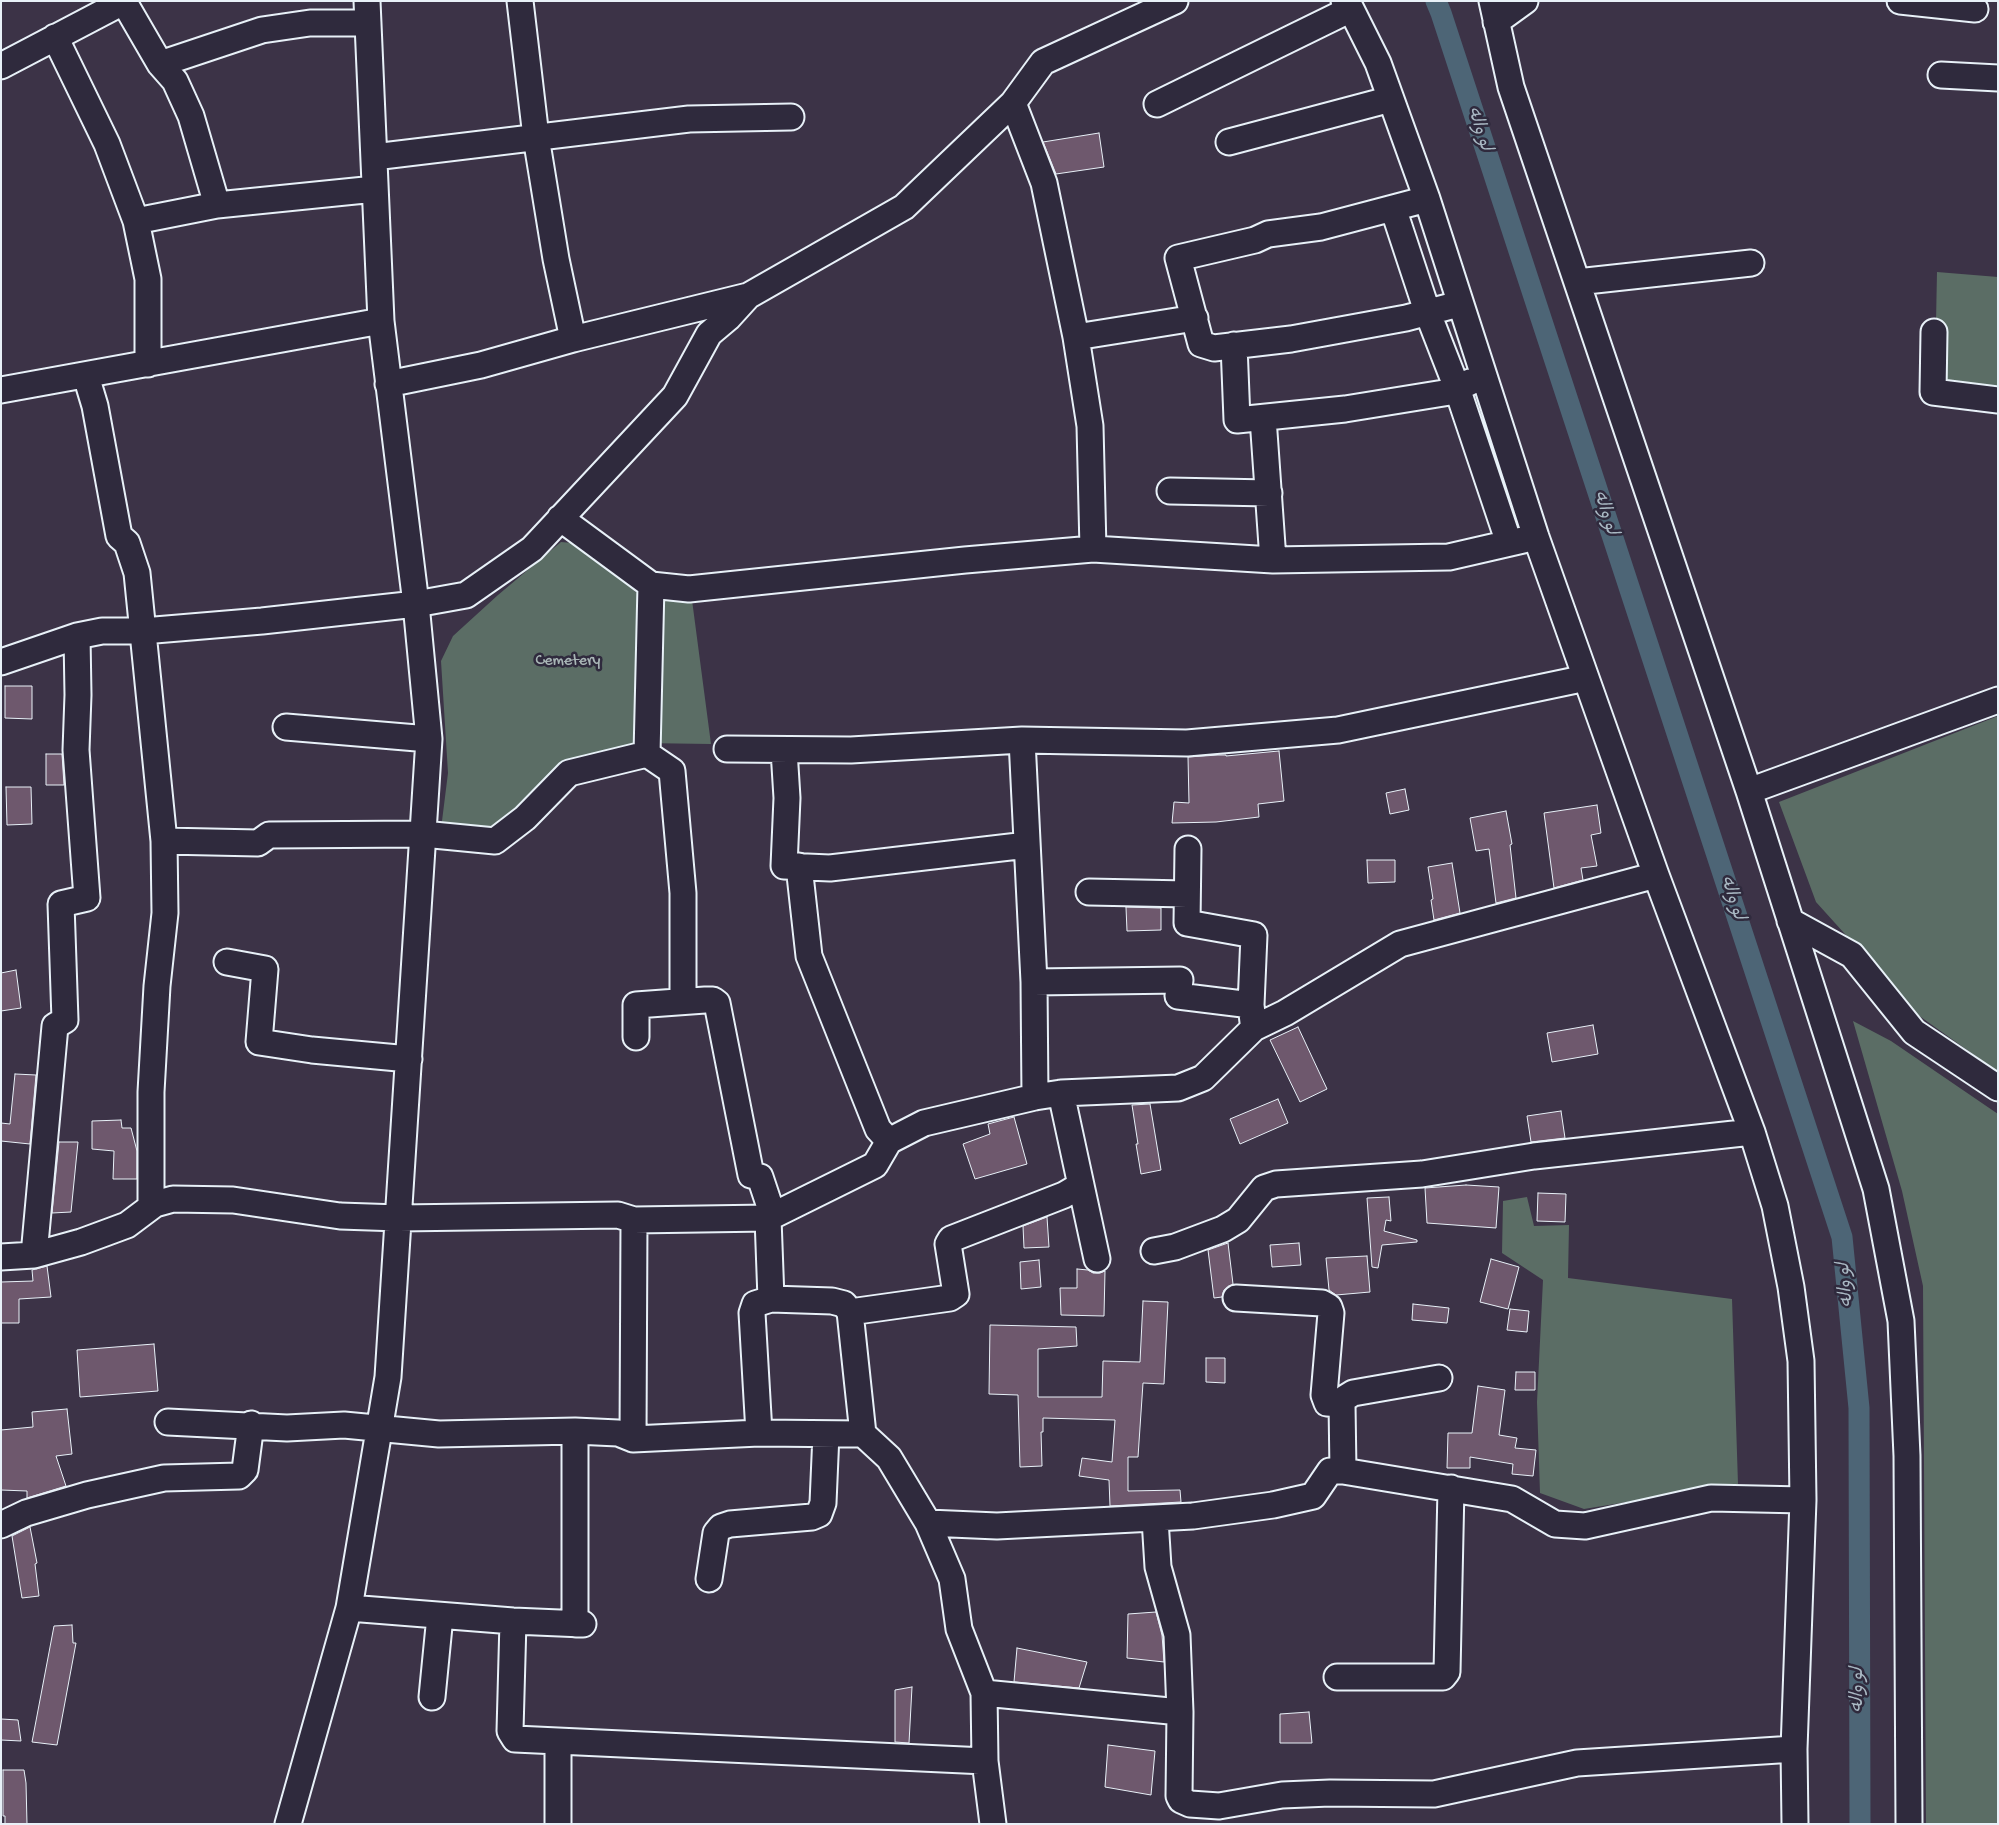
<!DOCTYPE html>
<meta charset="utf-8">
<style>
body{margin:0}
#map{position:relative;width:1999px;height:1825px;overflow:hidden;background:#3c3347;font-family:"Gochi Hand",sans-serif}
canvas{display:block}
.frame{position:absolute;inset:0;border:2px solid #e8f1f8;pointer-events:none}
</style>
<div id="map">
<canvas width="1999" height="1825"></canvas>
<div class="frame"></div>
</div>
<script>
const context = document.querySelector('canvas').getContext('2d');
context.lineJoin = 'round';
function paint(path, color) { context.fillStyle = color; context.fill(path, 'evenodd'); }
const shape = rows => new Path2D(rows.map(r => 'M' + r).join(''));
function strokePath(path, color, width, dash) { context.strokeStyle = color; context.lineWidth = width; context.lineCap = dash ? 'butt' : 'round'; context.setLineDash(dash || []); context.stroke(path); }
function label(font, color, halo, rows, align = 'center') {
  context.font = font + ' "Gochi Hand","Playpen Sans Arabic",sans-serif'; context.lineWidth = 5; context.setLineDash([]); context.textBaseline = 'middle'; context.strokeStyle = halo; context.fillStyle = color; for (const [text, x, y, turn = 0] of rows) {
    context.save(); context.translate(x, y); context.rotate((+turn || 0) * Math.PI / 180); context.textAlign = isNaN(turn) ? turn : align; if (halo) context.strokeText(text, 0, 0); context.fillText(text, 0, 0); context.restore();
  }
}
const green = shape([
 [1937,272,1998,277,1998,389,1946,382,1945,323,1936,322],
 [561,542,618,547,635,592,692,600,711,744,642,743,563,762,492,836,441,829,448,773,441,661,453,636,498,595],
 [1998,716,1998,1072,1918,1015,1816,902,1779,802],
 [1853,1021,1891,1041,1998,1114,1998,1824,1926,1824,1923,1286,1902,1191],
 [1527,1197,1534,1226,1569,1225,1568,1278,1732,1299,1738,1484,1584,1509,1540,1493,1537,1402,1543,1280,1502,1253,1503,1201]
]);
const canal = shape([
 [1436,1,1441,13,1842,1237,1859,1408,1860,1824]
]);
const building = shape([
 [1099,133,1104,167,1056,174,1043,142,1099,133],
 [5,686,32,686,32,719,5,718,5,686],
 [1279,751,1284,801,1258,804,1259,817,1216,822,1172,823,1174,802,1189,803,1188,757,1218,755,1226,755,1226,756,1279,751],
 [46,754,62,754,64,785,46,785,46,754],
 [6,787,31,787,32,824,7,825,6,787],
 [1405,789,1409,810,1390,814,1386,793,1405,789],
 [1597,805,1601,833,1591,835,1597,866,1581,868,1583,880,1554,888,1544,813,1597,805],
 [1506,811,1512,844,1510,845,1516,898,1496,903,1489,849,1476,851,1470,818,1506,811],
 [1367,860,1395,860,1395,882,1368,883,1367,860],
 [1452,863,1460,913,1434,920,1431,900,1433,899,1428,867,1452,863],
 [1126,907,1161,908,1161,930,1127,931,1126,907],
 [16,970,21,1008,1,1011,1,973,16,970],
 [1593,1025,1598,1054,1552,1062,1547,1033,1593,1025],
 [1298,1027,1327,1089,1300,1102,1270,1040,1298,1027],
 [15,1074,36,1075,30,1144,1,1141,1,1123,10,1124,15,1074],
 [1278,1099,1288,1123,1240,1144,1230,1119,1278,1099],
 [1150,1104,1161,1170,1141,1174,1136,1144,1138,1144,1132,1105,1150,1104],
 [1561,1111,1565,1138,1531,1142,1527,1116,1561,1111],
 [1014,1117,1027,1164,975,1179,963,1144,990,1134,988,1124,1014,1117],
 [121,1120,122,1128,131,1128,137,1151,137,1179,113,1179,114,1151,92,1149,92,1121,121,1120],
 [59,1142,78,1142,71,1212,52,1213,59,1142],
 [1466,1185,1499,1187,1496,1228,1427,1223,1425,1188,1466,1185],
 [1538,1193,1566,1194,1565,1222,1537,1221,1538,1193],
 [1389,1197,1391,1221,1386,1220,1384,1231,1417,1240,1417,1242,1382,1245,1378,1268,1372,1267,1367,1198,1389,1197],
 [1047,1217,1049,1247,1024,1248,1023,1226,1047,1217],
 [1228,1243,1233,1284,1224,1290,1222,1297,1214,1298,1208,1250,1228,1243],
 [1299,1243,1301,1265,1272,1267,1270,1245,1299,1243],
 [1367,1256,1370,1292,1336,1295,1329,1290,1326,1258,1367,1256],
 [1491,1259,1519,1267,1508,1309,1480,1302,1491,1259],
 [1039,1260,1041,1287,1021,1289,1020,1262,1039,1260],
 [47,1266,51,1297,19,1299,19,1323,1,1323,1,1282,33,1281,32,1270,47,1266],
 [1077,1269,1088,1270,1093,1273,1100,1273,1105,1271,1104,1316,1061,1315,1060,1288,1077,1288,1077,1269],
 [1143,1301,1168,1302,1164,1384,1143,1383,1138,1457,1128,1457,1128,1491,1180,1490,1181,1502,1110,1506,1109,1480,1079,1476,1082,1458,1112,1462,1115,1420,1043,1418,1043,1432,1041,1432,1042,1466,1020,1467,1018,1395,989,1394,990,1325,1076,1327,1077,1346,1038,1349,1038,1397,1102,1397,1103,1361,1140,1362,1143,1301],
 [1413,1304,1449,1308,1447,1323,1412,1320,1413,1304],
 [1510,1309,1529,1311,1527,1332,1507,1330,1510,1309],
 [154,1344,158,1391,80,1397,77,1350,154,1344],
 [1206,1358,1225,1358,1225,1383,1206,1382,1206,1358],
 [1516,1372,1535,1372,1535,1390,1515,1390,1516,1372],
 [1478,1386,1505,1390,1499,1435,1517,1438,1515,1448,1536,1450,1533,1476,1512,1474,1513,1464,1470,1457,1470,1468,1447,1468,1448,1433,1472,1433,1478,1386],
 [67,1409,72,1454,56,1456,66,1486,27,1498,27,1491,1,1490,1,1430,33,1427,32,1412,67,1409],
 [30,1527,37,1563,35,1564,39,1596,22,1598,12,1536,30,1527],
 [1156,1612,1162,1635,1164,1662,1127,1658,1128,1614,1156,1612],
 [72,1625,73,1643,76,1643,57,1745,32,1742,54,1626,72,1625],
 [1017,1648,1087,1662,1079,1688,1014,1682,1017,1648],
 [912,1687,909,1743,895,1742,895,1690,912,1687],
 [1309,1712,1312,1743,1280,1743,1280,1714,1309,1712],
 [1,1719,18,1720,21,1741,1,1740,1,1719],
 [1108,1745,1155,1751,1151,1795,1105,1787,1108,1745],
 [3,1770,24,1770,26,1783,27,1824,5,1824,5,1816,3,1816,3,1770]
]);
const minor = shape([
 [520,1,536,137,556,259,573,339],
 [1344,1,1351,9,1378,63,1427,199,1536,537,1656,875,1752,1132,1775,1206,1791,1287,1801,1361,1803,1500,1794,1749,1795,1824],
 [1492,1,1511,87,1749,791,1876,1189,1901,1321,1907,1456,1909,1824],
 [1900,1,1975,9],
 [124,2,160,64,175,81,191,116,217,205],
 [1496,22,1525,1],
 [55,37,107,144,136,221,148,279,148,364],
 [160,64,262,30,310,23,368,23],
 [1,66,125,1],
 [1941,75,1998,78],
 [1013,103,1044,183,1076,337,1090,426,1093,549],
 [1157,104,1351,9],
 [1229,142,1391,99],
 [374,157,689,119,791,117],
 [1427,199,1321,227,1268,234,1255,240,1178,258,1201,344,1214,348,1291,339,1406,318,1459,304],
 [1393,208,1427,311,1457,388,1509,543],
 [136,221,217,205,375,189],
 [1577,282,1751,263],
 [1934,332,1933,392,1998,400],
 [1076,337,1195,318],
 [1234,345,1237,420,1345,409,1450,392,1470,382],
 [86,376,95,406,119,536,127,543,137,573,164,841,165,913,157,986,151,1092,151,1207],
 [388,384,481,365,573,339,748,296],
 [1,390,381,321],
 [1263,418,1273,560],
 [1170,491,1269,493],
 [560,518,651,585,689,589,965,560,1093,549,1273,560,1449,557,1536,537],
 [651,585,647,754,672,771,683,893,683,1001],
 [1,662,77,636,102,631,143,631,262,621,416,604,466,595,532,549,675,396,709,334,728,318,748,296,904,207,1013,103,1043,62,1175,1],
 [286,727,429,739],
 [1022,740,1034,982,1035,1097],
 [727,749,851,750,1022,740,1187,743,1338,730,1586,678],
 [784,750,787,798,784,866,830,868,1027,845],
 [1749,791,1998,700],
 [164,841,258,843,269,835,423,834,495,841,525,818,569,773,647,754],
 [1188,849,1187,923,1254,935,1251,1005,1253,1022],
 [799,866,809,956,878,1129,889,1141],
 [1089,892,1187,894],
 [1790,921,1852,955,1914,1032,1998,1088],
 [227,962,265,969,259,1042,312,1050,409,1059],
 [1034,982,1180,980,1178,996,1251,1005],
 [636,1037,636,1005,705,1000,713,1000,717,1003,751,1175,760,1177,773,1216],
 [1061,1093,1097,1259],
 [768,1218,771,1299],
 [1154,1251,1175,1247,1223,1229,1238,1220,1264,1188,1276,1184,1422,1174,1534,1156,1752,1132],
 [34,1255,55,1026,65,1020,61,904,87,898,76,750,78,695,77,636],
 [1,1257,34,1255,81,1242,127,1225,155,1204,173,1199,233,1200,340,1216,399,1218,618,1215,634,1220,768,1218,875,1165,889,1141,924,1123,1035,1097,1061,1093,1178,1088,1203,1078,1254,1028,1285,1013,1400,944,1656,875],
 [1236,1298,1322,1303,1329,1307,1331,1313,1324,1395,1327,1403,1342,1404],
 [850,1312,950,1298,956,1294,948,1244,951,1239,1064,1195,1081,1185],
 [168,1422,287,1428,344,1425,439,1434,575,1431,618,1433,633,1439,759,1433,863,1434,889,1458,928,1523,952,1579,959,1629,984,1693,985,1761,993,1824],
 [759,1433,752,1313,755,1304,771,1299,832,1301,844,1304,850,1312,863,1434],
 [633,1439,634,1220],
 [1343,1471,1342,1404,1345,1398,1353,1393,1439,1378],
 [1155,1519,1158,1567,1177,1635,1180,1712,1179,1796,1181,1800,1190,1804,1219,1806,1282,1795,1330,1793,1434,1794,1577,1763,1794,1749],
 [928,1523,997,1526,1193,1516,1273,1505,1313,1496,1330,1471,1343,1471,1512,1499,1555,1524,1585,1526,1711,1498,1803,1500],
 [1,1525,26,1513,87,1495,164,1478,239,1476,245,1470,251,1424],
 [709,1579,716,1533,721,1527,730,1524,812,1517,819,1514,823,1503,826,1434],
 [349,1608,513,1621,583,1624],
 [513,1621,510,1731,515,1739,985,1761],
 [575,1624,575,1431],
 [1337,1677,1443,1677,1447,1672,1451,1488],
 [984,1693,1180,1712],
 [432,1697,440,1616],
 [558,1741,558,1824],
 [288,1824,349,1608,388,1377,429,739,416,604,381,321,367,1]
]);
const parkNames = [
 ["Cemetery",568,662]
];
const waterNames = [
 ["لو واله",1478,129,72],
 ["لو واله",1604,513,72],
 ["لو واله",1731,898,72],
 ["لو واله",1847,1285,-95],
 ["لو واله",1859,1690,-90]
];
paint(green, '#5b6d65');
strokePath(canal, '#4d6576', 21);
paint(building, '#6e586d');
strokePath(building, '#e8f1f8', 1);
strokePath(minor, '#e8f1f8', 29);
strokePath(minor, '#2f2a3d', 25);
label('16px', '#a9b6b6', '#2f2a3d', parkNames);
label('italic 18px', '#aab9c4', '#2f2a3d', waterNames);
</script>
